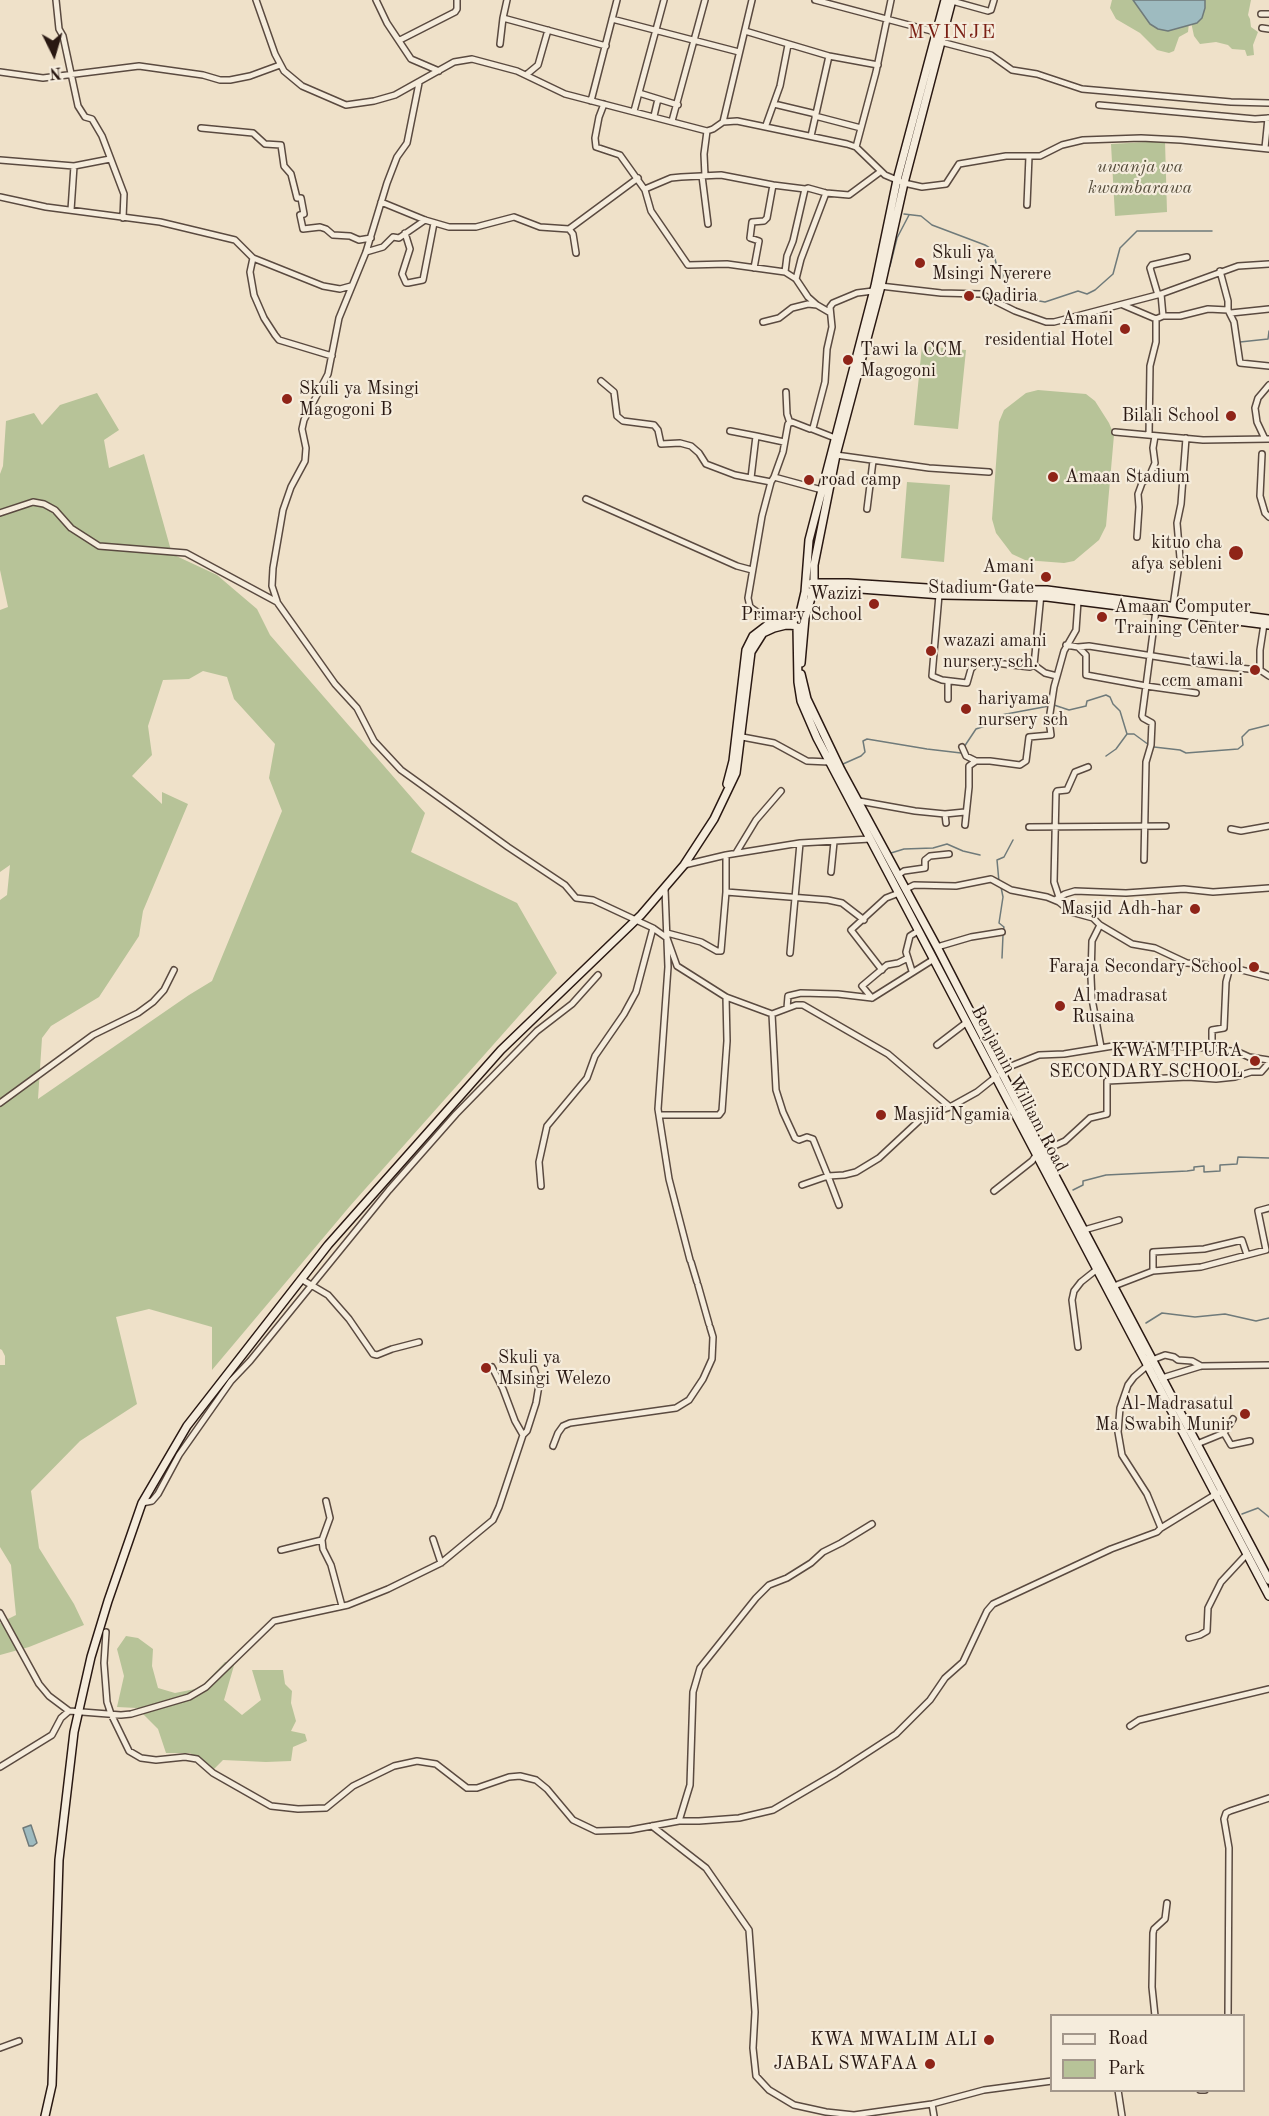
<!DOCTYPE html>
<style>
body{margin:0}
#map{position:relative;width:1269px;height:2116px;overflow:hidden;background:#efe1c9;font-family:"Old Standard TT",serif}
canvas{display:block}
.legend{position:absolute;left:1050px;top:2014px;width:195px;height:78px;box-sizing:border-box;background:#f5ecdc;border:2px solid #a3978b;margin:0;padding:8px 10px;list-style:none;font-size:18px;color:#291812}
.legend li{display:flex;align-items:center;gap:12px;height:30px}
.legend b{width:30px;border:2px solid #a3978b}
.north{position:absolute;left:24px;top:24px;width:60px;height:60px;-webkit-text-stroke:4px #f5ecdc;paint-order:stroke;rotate:175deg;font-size:16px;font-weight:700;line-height:24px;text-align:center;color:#291812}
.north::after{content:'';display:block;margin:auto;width:21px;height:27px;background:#291812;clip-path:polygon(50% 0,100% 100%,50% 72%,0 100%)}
</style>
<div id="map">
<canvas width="1269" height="2116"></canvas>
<ul class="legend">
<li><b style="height:8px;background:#f5ecdc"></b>Road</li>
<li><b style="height:16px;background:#b7c398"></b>Park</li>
</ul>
<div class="north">N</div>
</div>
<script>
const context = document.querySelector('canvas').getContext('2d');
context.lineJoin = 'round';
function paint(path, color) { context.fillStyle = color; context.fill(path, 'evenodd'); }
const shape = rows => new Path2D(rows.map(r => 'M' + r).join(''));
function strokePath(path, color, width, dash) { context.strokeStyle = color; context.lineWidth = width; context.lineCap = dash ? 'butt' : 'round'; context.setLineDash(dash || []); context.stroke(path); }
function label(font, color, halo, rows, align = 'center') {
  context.font = font + ' "Old Standard TT",serif'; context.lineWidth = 4.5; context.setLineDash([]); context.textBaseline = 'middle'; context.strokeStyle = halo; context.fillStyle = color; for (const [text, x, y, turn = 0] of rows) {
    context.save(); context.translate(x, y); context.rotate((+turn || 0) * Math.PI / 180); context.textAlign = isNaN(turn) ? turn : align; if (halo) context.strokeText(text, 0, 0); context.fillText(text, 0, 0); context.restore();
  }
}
const green = shape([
 [1112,0,1251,0,1248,15,1250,19,1251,27,1258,32,1253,45,1254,55,1247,56,1245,50,1232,49,1228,45,1216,42,1200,44,1194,36,1191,22,1189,23,1188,32,1179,37,1174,51,1169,53,1157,50,1140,33,1116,19,1110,8],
 [1165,141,1167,212,1115,216,1111,144],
 [922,346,966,350,958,429,914,425],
 [1038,390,1086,394,1095,401,1109,423,1114,435,1106,526,1099,540,1074,561,1064,563,1025,560,1012,554,996,533,992,519,999,422,1004,410,1026,393],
 [97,393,119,430,104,440,109,468,144,454,172,554,217,575,257,609,270,635,425,813,411,852,517,903,557,973,350,1206,212,1370,212,1327,149,1309,116,1317,137,1404,80,1441,31,1491,39,1548,74,1604,84,1625,29,1647,0,1655,0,1623,16,1615,11,1565,0,1547,0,1365,5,1365,5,1356,2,1350,0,1349,0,900,7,895,10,865,0,872,0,610,8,607,0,570,0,474,3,466,6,421,34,413,42,425,60,405],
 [203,671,227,677,234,699,275,744,269,778,282,811,212,981,189,995,38,1099,42,1038,51,1026,99,997,139,936,143,911,188,804,162,792,162,804,132,776,152,755,148,726,163,680,189,679],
 [907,482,950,485,944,562,901,558],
 [126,1636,138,1638,153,1649,152,1666,158,1688,175,1693,200,1688,225,1662,235,1662,224,1700,242,1715,261,1700,252,1670,283,1670,285,1684,292,1691,291,1703,296,1721,291,1731,305,1734,307,1741,293,1747,291,1761,266,1762,223,1760,214,1769,190,1753,166,1753,158,1729,137,1708,117,1707,124,1676,117,1649]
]);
const water = shape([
 [1133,0,1205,0,1205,8,1202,18,1197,23,1168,31,1158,29,1150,24,1133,0],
 [31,1825,37,1843,33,1846,29,1846,23,1828,31,1825]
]);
const stream = shape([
 [904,214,921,216,932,225,985,245,993,250,996,263,1003,275,1002,279,1013,291,1023,293,1034,300,1045,302,1078,291,1087,294,1095,290,1113,274,1120,248,1137,231,1212,231],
 [890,266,897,238,909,215],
 [1240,342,1268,339,1269,331],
 [1054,705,1069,710,1086,706,1087,701,1106,695,1110,697,1113,704,1120,711,1127,734],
 [964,747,976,729,985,726,1001,715,1049,706],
 [1154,747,1180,750,1186,753,1238,749,1243,745,1242,737,1249,730,1269,725],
 [1106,756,1116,749,1127,734,1134,734,1149,745],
 [843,764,861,756,865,752,863,741,867,739,927,749,961,753,962,751],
 [891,853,904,849,933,848,947,844,963,851,980,855],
 [999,882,997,860,1004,857,1013,840],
 [1001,887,1003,897,999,923,1004,927,1003,930],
 [1002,958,1003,935],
 [1073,1190,1083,1185,1083,1181,1106,1175,1187,1171,1194,1170,1194,1167,1204,1166,1204,1172,1220,1171,1220,1165,1237,1164,1238,1157,1269,1158],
 [1146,1323,1162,1313,1195,1317,1225,1314,1256,1321,1269,1318],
 [1242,1514,1258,1508,1269,1517]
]);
const minor = shape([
 [56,0,59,29,63,36,78,106,85,117,92,119,102,136,124,194,123,218],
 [256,0,275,54,284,71,302,86,346,105,374,101,395,95,454,62,472,59,517,71,565,94,707,131,713,129,723,122,737,121,847,144,856,147,885,175,904,183,922,187,946,184,959,164,1006,156,1040,156,1062,145,1083,140,1141,138,1181,140,1269,149],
 [376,0,387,23,411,59,439,71],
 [507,0,503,18,606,46],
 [815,0,939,33],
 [952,1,988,11,991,10,994,0],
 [1261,14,1269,14],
 [612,19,739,52],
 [1262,28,1269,29],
 [745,31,829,56,878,65],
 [400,40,455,12,457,9,457,0],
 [941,42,991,55,1012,70,1037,74,1082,89,1231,102,1269,103],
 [500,44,503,18],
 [0,72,43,78,139,66,203,75,220,80,230,80,250,76,280,65],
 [526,75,538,65,548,30],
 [639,93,678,105],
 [591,101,617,0],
 [604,104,599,117,595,138,596,147,620,155,645,190,651,211,688,265,727,264,785,272,796,279,808,297,817,305],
 [774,104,816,114],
 [1099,105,1255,119,1269,118],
 [634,111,664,0],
 [654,116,658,99],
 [815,116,861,128],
 [672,121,705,0],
 [723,122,752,0],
 [766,125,780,86,788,45],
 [201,128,253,133,265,144,281,145,284,166,291,174,297,198,301,198,304,214,300,215,303,229,320,227,326,229,333,235,350,236,359,240,371,238],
 [811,136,829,56],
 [856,147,876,72,891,0],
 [1265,148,1268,118],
 [0,160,74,166,110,159],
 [702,176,708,224],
 [705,176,704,154,707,131],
 [645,189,671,178,681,177,721,175,773,185],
 [0,197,46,207,160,222,235,240,253,258,250,272,254,295,264,318,275,335,279,340,332,356],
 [381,202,425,220,449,227,476,227,514,217,540,227,569,229,638,178],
 [1027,205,1029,156],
 [71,210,74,166],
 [569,229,573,234,576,253],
 [405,233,410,249,402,274,406,283,408,283,423,280,434,223],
 [366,252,383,247,393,237,399,238,425,220],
 [253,258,323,286,340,289,351,286],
 [754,268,759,241,750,238,752,222,764,221,767,218,773,185,805,189,808,188,826,193,849,195,880,172],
 [1220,271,1228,301,1228,310],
 [785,272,787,256,793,241,805,189],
 [796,279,801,259,826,193],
 [880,286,941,293,981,294,1015,311,1046,322,1054,322,1161,294,1238,266,1269,264],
 [1161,294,1163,316],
 [1158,295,1150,268,1152,265,1187,257],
 [1123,305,1156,319,1156,342,1150,366,1149,435],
 [1231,313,1269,309],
 [1156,319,1163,316,1180,316,1208,309,1228,310,1234,322,1240,363,1269,366],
 [763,322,779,318,792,308,808,304,817,305,829,312],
 [601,381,614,392,617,416,623,421,654,425,658,430,661,444,680,443,691,446,699,453,706,464,735,475,771,482],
 [786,392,787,414,790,423],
 [812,429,835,438],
 [730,431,756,436,751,478],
 [1115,432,1203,440,1269,439],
 [756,436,784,442],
 [1265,439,1257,422,1255,408,1258,398,1269,385],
 [1262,454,1260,496,1265,513,1269,517],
 [836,455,929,468,989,472],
 [774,477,783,452,788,424,792,422,810,429,813,428,825,382,827,349,832,327,830,307,833,303,857,293,873,291],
 [586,499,737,566,752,570],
 [867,509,873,461],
 [0,513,33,502,44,504,55,510,71,528,99,546,186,553,277,602,335,684,357,708,374,741,401,770,508,847,565,885,576,898,593,900,653,928,667,938,677,966,726,997,772,1014,796,1005,803,1005,888,1054,950,1107],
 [1137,537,1139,507,1138,494,1142,483,1149,477,1155,463,1153,448,1155,436],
 [1041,594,1034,665,1045,673,1057,676],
 [939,595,932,676,942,680,967,683,971,669,978,661,1030,667,1034,665],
 [277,601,272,586,273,568,283,510,291,487,305,461,306,448,302,429,304,420,328,374,339,318,366,252,387,183,397,157,407,143,419,83],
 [1173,606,1180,558,1177,523,1181,504,1186,438],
 [1264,624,1260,650,1260,670,1269,676],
 [771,625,763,616,750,607,748,598,762,516,771,482,774,477,822,490],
 [1066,645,1078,647,1086,655,1086,675,1146,686,1196,693],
 [1078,647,1089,646,1216,666,1260,670],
 [948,699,948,681],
 [737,736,774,743,807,761,829,762],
 [962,747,966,756,976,761],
 [859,801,915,811,945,814,965,812],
 [945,814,946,823],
 [965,825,969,787,969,766,976,761,990,761,1020,765,1026,761,1029,737,1051,735,1049,720,1054,687,1064,651,1076,630,1078,601],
 [1029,827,1166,826],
 [1231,829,1241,831,1269,826],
 [736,853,756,820,781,791],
 [1144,860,1146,762,1151,745,1152,723,1143,718,1142,716,1156,610],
 [684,865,726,855,800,843,870,839],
 [831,872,834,842],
 [898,875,904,871,925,868,925,860,930,856,949,854],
 [665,889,668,967,658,1109,669,1179,690,1260],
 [906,889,914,885,956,886,991,879,1011,890,1047,897,1059,902,1071,912,1093,918,1100,925,1132,944,1155,948,1187,963,1230,967,1269,977],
 [726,892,828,900,842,903,864,920],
 [1059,897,1054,882,1056,793,1057,791,1067,790,1075,772,1088,767],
 [1055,900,1065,894,1075,891,1126,893,1184,889,1213,892,1269,888],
 [1100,925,1092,941,1091,977,1092,999,1101,1047],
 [667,933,701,942,717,951,721,951,726,892,726,855],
 [937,947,971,937,1002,932],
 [790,953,800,843],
 [882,970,851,930,886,898,899,893],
 [912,971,906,952,910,936,918,931],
 [872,998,862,986,887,965,898,963,908,958],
 [787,1008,788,996,801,993,838,994,872,998,934,959],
 [772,1014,776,1090,783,1112,795,1138,799,1140,807,1137,813,1139,828,1176,844,1175,856,1172,879,1158,923,1117,950,1107,977,1092,997,1076],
 [937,1045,967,1022],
 [1212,1048,1212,1030,1224,1028,1226,982,1230,967],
 [1001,1070,1039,1055,1064,1054,1125,1044,1209,1048,1238,1052,1249,1057,1269,1060],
 [0,1103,93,1035,138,1013,153,1002,164,990,174,970],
 [659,1115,719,1115,722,1111,727,1041,726,997],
 [1041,1149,1052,1147,1065,1141,1090,1118,1107,1114,1107,1081,1188,1077,1216,1079,1235,1077,1251,1072,1261,1072,1269,1063],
 [802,1185,828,1176,839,1205],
 [541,1186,539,1162,547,1126,587,1078,595,1056,624,1014,636,992,653,928],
 [994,1191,1032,1161,1037,1154],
 [1084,1230,1119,1220],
 [691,1262,697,1282],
 [1153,1271,1153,1252,1204,1249,1242,1240,1247,1255],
 [301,1279,328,1295,349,1319,373,1354,377,1355,392,1349,419,1342],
 [698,1285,709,1324],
 [1114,1286,1153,1271,1201,1267,1266,1250,1258,1211,1269,1208],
 [1078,1347,1072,1300,1074,1291,1081,1282,1096,1270],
 [1152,1360,1165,1355,1174,1357,1178,1360,1192,1361,1201,1366],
 [1162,1378,1201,1366,1269,1365],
 [1224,1433,1231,1445,1250,1441],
 [523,1435,527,1431,536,1403,539,1385,534,1369],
 [1197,1444,1224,1433,1233,1419],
 [553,1446,558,1433,563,1426,570,1423,676,1408,689,1400,703,1379,712,1359,713,1337,710,1327],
 [326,1501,330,1518,322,1540,323,1549,331,1565,342,1606],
 [142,1503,152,1501,158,1494,179,1455,231,1381,250,1361,389,1190,456,1114,537,1031,572,1004,598,975],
 [1161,1528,1218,1493],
 [433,1539,441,1563],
 [281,1550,322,1540],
 [0,1613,39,1684,49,1696,69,1711,121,1715,131,1714,189,1697,206,1687,274,1621,348,1605,388,1589,441,1563,493,1520,499,1507,523,1435,515,1421,503,1389,492,1367],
 [106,1632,104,1663,107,1702,111,1714,129,1751,141,1758,156,1760,185,1757,197,1759,213,1773,271,1806,298,1809,326,1808,353,1786,394,1766,417,1761,436,1764,467,1788,477,1788,509,1777,520,1776,536,1780,547,1789,573,1820,596,1831,630,1830,679,1821,699,1821,739,1818,773,1810,836,1773,896,1734,930,1700,945,1678,963,1662,987,1611,993,1604,1111,1549,1157,1532,1161,1528,1147,1494,1122,1455,1118,1432,1120,1408,1128,1385,1134,1377,1148,1365],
 [1189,1638,1200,1635,1207,1631,1208,1608,1221,1582,1247,1554],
 [1130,1726,1139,1720,1269,1689],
 [0,1767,52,1735,61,1718,69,1711],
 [679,1821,690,1785,693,1692,700,1668,756,1598,769,1585,787,1578,811,1563,823,1552,841,1543,872,1524],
 [652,1826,706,1868,749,1930,755,2012,753,2048,756,2076,769,2090,794,2105,826,2112,854,2115,932,2104,984,2090,1052,2081],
 [1155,2016,1152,1987,1153,1933,1154,1929,1165,1919,1167,1903],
 [1228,2016,1229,1848,1224,1819,1226,1813,1230,1811,1269,1798],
 [0,2048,19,2041],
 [1118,2090,1122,2116],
 [1200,2090,1205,2090],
 [932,2104,934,2116]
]);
const secondary = shape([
 [945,0,897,180,875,286,809,540,805,592,797,626,798,682,801,701,817,738,1269,1596],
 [812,583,848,583,943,589,1047,590,1269,619],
 [809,592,833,588,847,588,942,595,1047,597,1269,625],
 [801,663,805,618,814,588,814,565,836,455,881,286,904,183,952,0],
 [801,674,807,699,841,770,937,947,1041,1149,1269,1580],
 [727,784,733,761,746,650,753,636,770,623,787,620,802,621],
 [45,2116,52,2085,59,1860,74,1732,91,1657,108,1601,142,1503,187,1426,328,1245,501,1050,641,915,684,865,714,819,736,773,751,652,763,633,774,628,786,625,804,626]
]);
const markers = [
 [920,263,6,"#8f2418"],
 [969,296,6,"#8f2418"],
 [1125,329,6,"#8f2418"],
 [848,360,6,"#8f2418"],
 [287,399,6,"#8f2418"],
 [1231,416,6,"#8f2418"],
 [1053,477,6,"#8f2418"],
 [809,480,6,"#8f2418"],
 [1236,553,8,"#8f2418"],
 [1046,577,6,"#8f2418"],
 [874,604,6,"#8f2418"],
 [1102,617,6,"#8f2418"],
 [931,651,6,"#8f2418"],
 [1255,670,6,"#8f2418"],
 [966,709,6,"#8f2418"],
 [1195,909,6,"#8f2418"],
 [1254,967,6,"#8f2418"],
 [1060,1006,6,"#8f2418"],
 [1255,1061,6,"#8f2418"],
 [881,1115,6,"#8f2418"],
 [486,1368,6,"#8f2418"],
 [1245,1414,6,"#8f2418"],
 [989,2040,6,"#8f2418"],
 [930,2064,6,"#8f2418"]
];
const parkNames = [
 ["uwanja wa",1140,167],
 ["kwambarawa",1140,188]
];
const poiNames = [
 ["Skuli ya",932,253],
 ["Msingi Nyerere",932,274],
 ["Qadiria",981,296],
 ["Amani",1113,319,"right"],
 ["residential Hotel",1113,340,"right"],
 ["Tawi la CCM",860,350],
 ["Magogoni",860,371],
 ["Skuli ya Msingi",299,389],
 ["Magogoni B",299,410],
 ["Bilali School",1219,416,"right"],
 ["Amaan Stadium",1065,477],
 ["road camp",821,480],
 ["kituo cha",1222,543,"right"],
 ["afya sebleni",1222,564,"right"],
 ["Amani",1034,567,"right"],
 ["Stadium Gate",1034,588,"right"],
 ["Wazizi",862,594,"right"],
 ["Primary School",862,615,"right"],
 ["Amaan Computer",1114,607],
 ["Training Center",1114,628],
 ["wazazi amani",943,641],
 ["nursery sch.",943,662],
 ["tawi la",1243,660,"right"],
 ["ccm amani",1243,681,"right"],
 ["hariyama",978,699],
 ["nursery sch",978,720],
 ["Masjid Adh-har",1183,909,"right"],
 ["Faraja Secondary School",1242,967,"right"],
 ["Al madrasat",1072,996],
 ["Rusaina",1072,1017],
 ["KWAMTIPURA",1243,1051,"right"],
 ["SECONDARY SCHOOL",1243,1072,"right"],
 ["Masjid Ngamia",893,1115],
 ["Skuli ya",498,1358],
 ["Msingi Welezo",498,1379],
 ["Al-Madrasatul",1233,1404,"right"],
 ["Ma Swabih Munir",1233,1425,"right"],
 ["KWA MWALIM ALI",977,2040,"right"],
 ["JABAL SWAFAA",918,2064,"right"]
];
const streetNames = [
 ["Benjamin William Road",1019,1089,62]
];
const neighbourhoodNames = [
 ["MVINJE",952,33]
];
paint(green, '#b7c398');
paint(water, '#9ebbc0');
strokePath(water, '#6f7a7a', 1.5);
strokePath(stream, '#6f7a7a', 1.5);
strokePath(minor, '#5a4a40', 8);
strokePath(secondary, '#291812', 10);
strokePath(minor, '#f5ecdc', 5);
strokePath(secondary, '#f5ecdc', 7);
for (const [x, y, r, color] of markers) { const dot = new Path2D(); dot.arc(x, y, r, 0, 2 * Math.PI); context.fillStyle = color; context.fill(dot); strokePath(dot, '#f5ecdc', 2); }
label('italic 18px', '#544b3a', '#f5ecdc', parkNames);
label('18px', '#291812', '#f5ecdc', poiNames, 'left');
label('18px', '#291812', '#f5ecdc', streetNames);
context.letterSpacing = '1.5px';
label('20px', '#7a1f14', '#f5ecdc', neighbourhoodNames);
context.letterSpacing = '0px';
</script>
